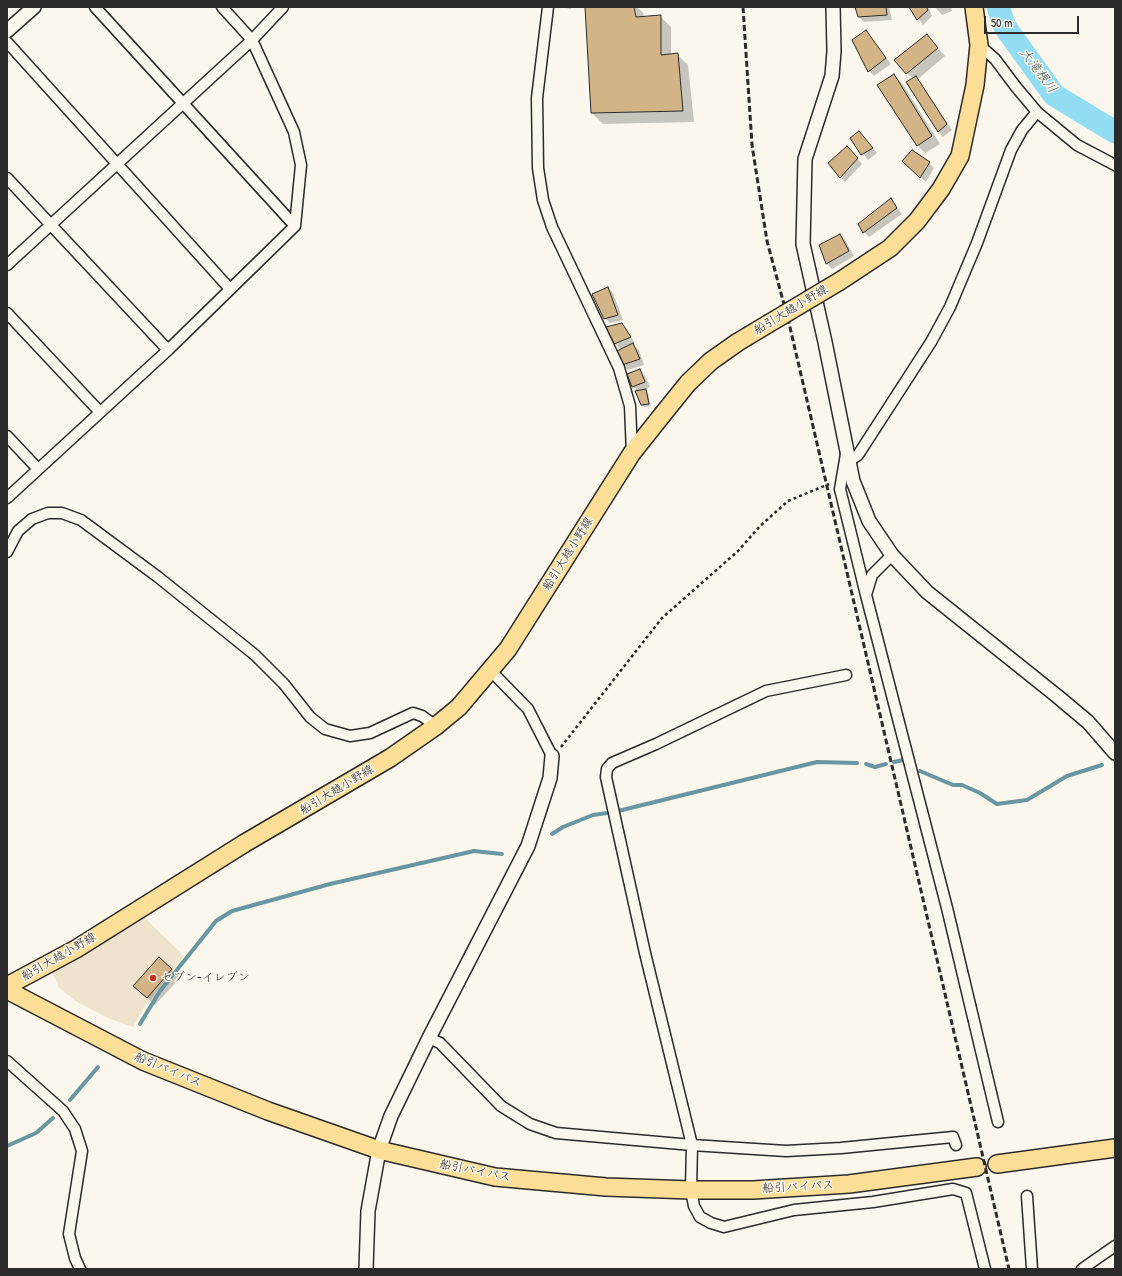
<!DOCTYPE html>
<meta charset="utf-8">
<style>
body{margin:0}
#map{position:relative;width:1122px;height:1276px;overflow:hidden;background:#fbf7ec;font-family:"Patrick Hand",sans-serif}
canvas{display:block}
.frame{position:absolute;inset:0;border:8px solid #2b2b2b;pointer-events:none}
.scale{position:absolute;left:984px;top:16px;width:95px;height:18px;box-sizing:border-box;border:2px solid #2b2b2b;border-top:0;padding-left:5px;font-size:12px;line-height:14px;white-space:nowrap;color:#2b2b2b;-webkit-text-stroke:3px #fbf7ec;paint-order:stroke}
</style>
<div id="map">
<canvas width="1122" height="1276"></canvas>
<div class="frame"></div>
<div class="scale">50 m</div>
</div>
<script>
const context = document.querySelector('canvas').getContext('2d');
context.lineJoin = 'round';
function paint(path, color) { context.fillStyle = color; context.fill(path, 'evenodd'); }
const shape = rows => new Path2D(rows.map(r => 'M' + r).join(''));
function strokePath(path, color, width, dash) { context.strokeStyle = color; context.lineWidth = width; context.lineCap = dash ? 'butt' : 'round'; context.setLineDash(dash || []); context.stroke(path); }
function label(font, color, halo, rows, align = 'center') {
  context.font = font + ' "Patrick Hand","Klee One",sans-serif'; context.lineWidth = 3; context.setLineDash([]); context.textBaseline = 'middle'; context.strokeStyle = halo; context.fillStyle = color; for (const [text, x, y, turn = 0] of rows) {
    context.save(); context.translate(x, y); context.rotate((+turn || 0) * Math.PI / 180); context.textAlign = isNaN(turn) ? turn : align; if (halo) context.strokeText(text, 0, 0); context.fillText(text, 0, 0); context.restore();
  }
}
const built = shape([
 [143,916,184,956,143,1009,133,1027,110,1019,77,1002,58,987,58,983,51,972]
]);
const shadow = shape([
 [561,7,571,7,571,9],
 [586,7,637,7,643,13,644,17,660,16,671,27,671,54,677,54,688,65,694,122,603,124,592,113],
 [856,7,889,7,892,20,864,22,859,17],
 [911,7,928,7,932,16,923,25],
 [935,7,951,7,952,11,942,15],
 [866,31,891,64,874,76,869,71],
 [927,35,945,56,918,79,952,130,943,137,938,132,913,79,907,73],
 [894,75,902,83,940,144,925,153,917,145],
 [851,138,864,138,877,153,868,160],
 [852,152,862,164,845,182,840,177],
 [903,161,929,163,934,168,926,182],
 [891,200,902,214,869,237,864,232],
 [840,235,845,240,854,256,832,269,827,264],
 [608,288,613,293,623,320,610,323,605,318],
 [621,324,635,343,632,344,639,350,644,365,628,370,623,365,619,351,621,350,615,343],
 [640,370,645,376,650,387,644,389,648,393,651,406,644,407,642,405,638,392,633,386],
 [159,958,180,978,155,1005,135,986]
]);
const stream = shape([
 [894,762,903,760],
 [866,764,875,767,886,764],
 [920,771,953,785,962,785,980,793,997,804,1027,800,1067,776,1102,765],
 [552,834,563,827,593,815,614,812,817,762,857,763],
 [140,1024,160,991,216,921,232,911,330,884,474,851,502,854],
 [70,1100,98,1067],
 [7,1146,36,1133,53,1118]
]);
const river = shape([
 [998,7,1005,27,1054,95,1115,132]
]);
const building = shape([
 [585,7,634,7,636,17,661,15,661,55,678,53,683,111,591,113,585,7],
 [855,7,886,7,887,15,858,17,855,7],
 [909,7,926,7,928,10,917,20,909,7],
 [866,30,886,58,868,72,852,40,866,30],
 [927,34,938,48,906,74,894,60,927,34],
 [894,74,932,136,917,146,877,85,894,74],
 [916,76,947,124,938,132,906,82,916,76],
 [859,131,873,148,861,155,850,138,859,131],
 [847,146,858,158,840,178,828,163,847,146],
 [912,150,930,162,920,178,902,161,912,150],
 [891,198,897,208,863,233,858,224,891,198],
 [840,234,849,251,826,264,819,245,840,234],
 [608,287,618,315,604,319,592,294,608,287],
 [622,323,631,337,614,344,606,327,622,323],
 [633,343,640,359,622,365,617,351,633,343],
 [640,369,645,382,632,387,627,374,640,369],
 [646,389,649,404,641,405,635,391,646,389],
 [159,957,172,969,147,998,133,986,159,957]
]);
const path = shape([
 [561,747,662,618,738,551,760,526,788,501,829,484]
]);
const minor = shape([
 [95,7,295,226],
 [548,7,537,98,538,168,543,200,552,227,619,368,630,406,632,453],
 [7,42,230,289],
 [979,45,995,59,1016,87,1037,112,1077,145,1115,165],
 [7,178,168,350],
 [7,265,252,40,283,7],
 [7,313,99,411],
 [7,436,38,469],
 [846,454,840,489,866,595],
 [849,461,858,455,931,342,950,307,977,243,1011,150,1022,130,1037,112],
 [7,498,168,350,295,226,301,165,294,132,252,40,222,7],
 [7,552,18,531,32,519,48,513,62,513,81,520,158,577,255,655,284,684,310,717,325,729,350,736,370,733,413,713,422,716,436,726],
 [892,555,872,575,866,595,947,908,998,1122],
 [491,671,528,709,552,756],
 [846,675,766,691,656,744,612,763,607,769,606,777,645,953,692,1145,691,1190,694,1206,700,1217,711,1223,724,1227,794,1210,873,1202,953,1189,966,1193,985,1269],
 [429,1038,440,1043,501,1106,530,1124,556,1133,692,1145,786,1151,841,1148,953,1137,956,1145],
 [7,1061,63,1111,75,1129,82,1151,69,1234,75,1258,80,1269],
 [1027,1196,1032,1269],
 [1082,1269,1115,1246]
]);
const tertiary = shape([
 [833,7,834,51,832,76,805,159,803,244,825,342,853,481,869,521,892,555,927,592,1057,696,1088,722,1115,753],
 [7,31,34,7],
 [366,1269,368,1211,379,1150,391,1116,429,1038,528,846,550,778,552,756]
]);
const primary = shape([
 [840,281,890,248,917,221,941,189,960,156,975,85,979,45,974,7],
 [7,986,76,949,245,843,390,758,436,726,459,707,508,649,632,453,667,409,688,383,711,361,738,342,768,324]
]);
const trunk = shape([
 [7,990,143,1061,268,1111,379,1150,495,1177,606,1187,691,1190,753,1190,849,1184,977,1167],
 [997,1164,1115,1148]
]);
const rail = shape([
 [743,7,752,145,767,241,789,323,1009,1269]
]);
const primaryBridge = shape([
 [768,324,840,281]
]);
const markers = [
 [153,978,4,"#c8321e"]
];
const streetNames = [
 ["船引大越小野線",791,310,-31],
 ["船引大越小野線",568,554,-58],
 ["船引大越小野線",337,790,-31],
 ["船引大越小野線",59,957,-30],
 ["船引バイパス",168,1070,23],
 ["船引バイパス",475,1171,11],
 ["船引バイパス",798,1187,-3]
];
const poiNames = [
 ["セブン-イレブン",161,978]
];
const waterNames = [
 ["大滝根川",1038,71,53]
];
paint(built, '#efe3cd');
paint(shadow, '#0003');
strokePath(stream, '#6996a3', 4);
strokePath(river, '#92ddf3', 23);
paint(building, '#d2b486');
strokePath(building, '#2b2b2b', 1);
strokePath(minor, '#2b2b2b', 13);
strokePath(tertiary, '#2b2b2b', 16);
strokePath(primary, '#2b2b2b', 20);
strokePath(trunk, '#2b2b2b', 20);
strokePath(path, '#2b2b2b', 2.5, [3, 3]);
strokePath(minor, '#fbf7ec', 10);
strokePath(tertiary, '#fbf7ec', 13);
strokePath(primary, '#fdde96', 17);
strokePath(trunk, '#fdde96', 17);
strokePath(rail, '#2b2b2b', 3, [6, 3]);
strokePath(primaryBridge, '#2b2b2b', 20, []);
strokePath(primaryBridge, '#fdde96', 17);
for (const [x, y, r, color] of markers) { const dot = new Path2D(); dot.arc(x, y, r, 0, 2 * Math.PI); context.fillStyle = color; context.fill(dot); strokePath(dot, '#fbf7ec', 1.5); }
label('12px', '#2b2b2b', '#fbf7ec', streetNames);
label('12px', '#2b2b2b', '#fbf7ec', poiNames, 'left');
label('italic 13px', '#45585d', '#fbf7ec', waterNames);
</script>
